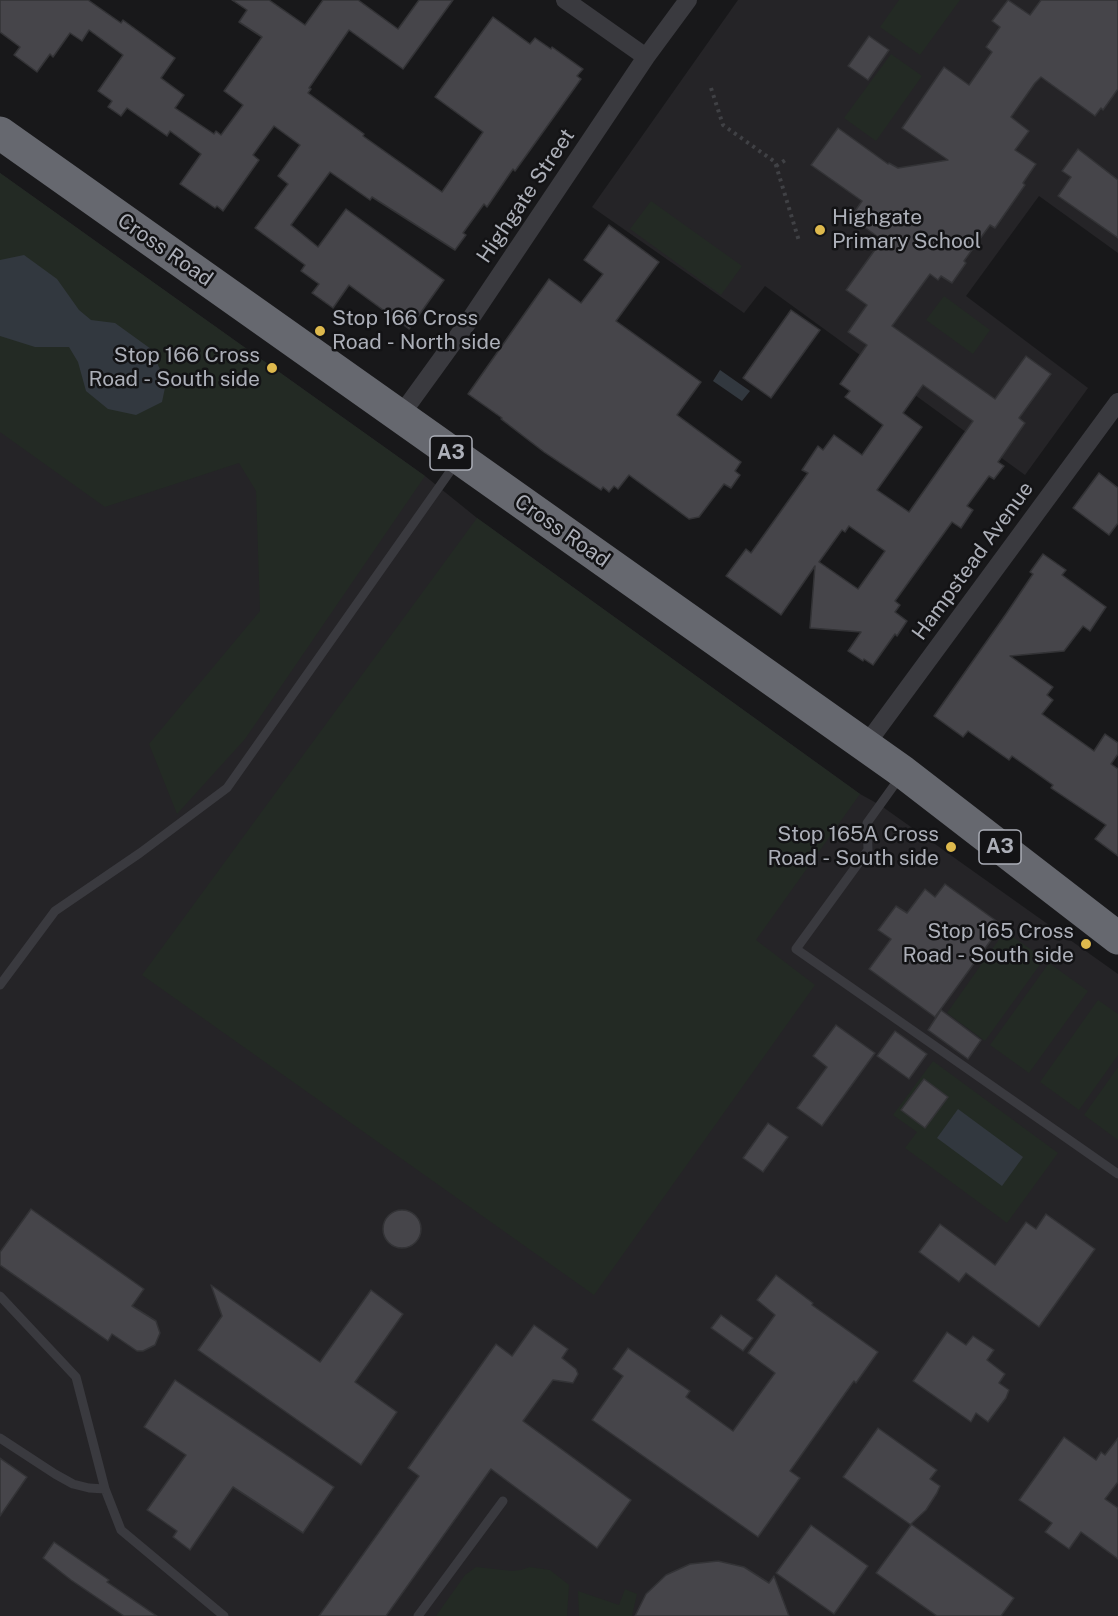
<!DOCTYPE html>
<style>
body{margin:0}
canvas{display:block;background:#18181a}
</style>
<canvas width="1118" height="1616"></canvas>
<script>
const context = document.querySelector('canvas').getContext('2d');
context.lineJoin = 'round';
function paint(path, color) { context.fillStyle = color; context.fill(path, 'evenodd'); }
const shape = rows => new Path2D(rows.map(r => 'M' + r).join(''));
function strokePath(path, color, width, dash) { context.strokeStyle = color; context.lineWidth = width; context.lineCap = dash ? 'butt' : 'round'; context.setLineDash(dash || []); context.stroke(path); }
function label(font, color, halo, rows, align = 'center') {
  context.font = font + ' "Public Sans",sans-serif'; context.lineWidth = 5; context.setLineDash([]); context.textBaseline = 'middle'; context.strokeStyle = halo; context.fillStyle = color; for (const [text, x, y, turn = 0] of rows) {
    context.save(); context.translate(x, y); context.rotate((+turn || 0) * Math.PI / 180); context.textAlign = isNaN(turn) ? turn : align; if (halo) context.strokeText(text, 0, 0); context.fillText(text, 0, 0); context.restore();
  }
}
const built = shape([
 [738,0,1118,0,1118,253,1039,196,966,296,1088,388,1025,475,765,286,744,313,592,207],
 [0,173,425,476,477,518,860,794,880,805,1118,974,1118,1616,0,1616]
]);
const green = shape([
 [899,0,960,0,920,55,880,27],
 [891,54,922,76,876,141,844,118],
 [0,173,425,476,245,739,177,814,149,744,260,611,256,491,239,463,105,507,0,432],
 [651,201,742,266,721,295,630,229],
 [944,296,990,330,973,354,926,320],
 [477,518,860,794,756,940,815,985,594,1295,142,975],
 [1005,931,1044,959,985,1041,947,1013],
 [1049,963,1088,991,1029,1073,990,1045],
 [1098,1000,1118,1014,1118,1055,1079,1110,1040,1082],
 [933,1061,1058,1153,1007,1223,905,1148,917,1132,893,1115],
 [1118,1067,1118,1140,1084,1115],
 [476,1567,512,1571,521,1570,530,1567,550,1570,569,1585,567,1616,436,1616,465,1575],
 [625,1589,637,1594,632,1616,579,1616,578,1591,619,1605]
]);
const water = shape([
 [24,255,57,279,79,310,91,320,115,323,151,349,166,383,162,402,136,415,108,409,86,391,78,362,69,347,35,347,0,336,0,260],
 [720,370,750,391,742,401,713,381],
 [958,1109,1023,1157,1002,1186,937,1138]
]);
const building = shape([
 [0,0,88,0,121,23,123,20,175,58,161,78,184,95,175,108,214,134,216,131,221,135,243,105,224,91,262,37,239,22,247,10,232,0,269,0,305,25,323,0,358,0,398,29,419,0,453,0,403,69,349,30,309,88,311,89,308,93,364,134,363,136,442,192,483,132,435,97,493,17,530,44,535,38,551,49,552,47,583,69,577,76,581,79,556,114,515,171,513,169,487,207,484,204,463,233,466,235,455,250,372,197,370,200,330,172,291,225,318,247,346,209,444,280,409,329,349,285,333,308,312,293,319,284,301,271,305,265,255,228,288,184,278,176,300,145,274,126,253,155,259,160,223,211,217,206,215,208,180,184,201,154,170,131,167,136,127,108,121,116,108,107,112,101,98,91,123,55,89,30,82,41,70,33,53,57,50,54,37,72,14,55,20,47,0,32,0,0],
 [1008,0,1030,15,1041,0,1118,0,1118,89,1103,110,1101,108,1095,116,1041,77,1035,83,1011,117,1029,131,1015,150,1036,164,1023,183,1025,185,995,228,990,225,964,261,966,263,952,283,941,276,938,280,930,274,892,326,995,399,1026,356,1051,374,1019,418,1025,423,998,462,1004,466,994,479,989,476,967,506,973,510,961,528,952,522,895,601,900,605,895,612,907,621,897,636,895,634,873,665,864,659,863,661,848,651,861,632,810,628,815,566,781,615,726,576,746,549,751,553,796,490,808,473,802,470,818,446,823,450,834,435,862,455,883,425,845,397,850,391,840,384,867,345,848,332,867,305,846,290,882,240,851,217,862,201,811,165,838,128,888,164,889,163,898,168,948,160,902,128,944,67,969,85,992,52,986,47,1000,27,992,21,1008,0],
 [923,385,973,421,909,512,877,490,922,427,903,413,923,385],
 [849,526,885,551,858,589,819,562,842,530,845,532,849,526],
 [869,36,889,50,868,80,848,66,869,36],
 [1078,149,1118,180,1118,238,1058,196,1071,177,1062,171,1078,149],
 [609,225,659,262,616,321,701,382,677,415,741,462,735,471,740,475,731,488,724,484,699,517,689,519,629,475,618,489,614,486,609,492,603,487,601,490,544,452,501,419,502,418,468,394,549,279,581,303,603,274,584,260,609,225],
 [791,310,820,330,771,398,743,378,791,310],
 [1099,473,1118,488,1118,523,1109,535,1073,508,1099,473],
 [1043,554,1066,570,1062,575,1106,607,1090,631,1083,626,1064,651,1010,656,1053,687,1047,695,1053,700,1042,714,1094,751,1105,734,1118,743,1118,754,1111,764,1118,769,1118,856,1095,839,1106,825,1051,788,1053,785,1012,756,1009,760,968,731,963,737,934,716,1006,614,1033,574,1030,572,1043,554],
 [945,884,1002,925,935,1017,869,969,891,939,878,930,896,906,907,913,925,889,935,897,945,884],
 [941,1010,981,1040,968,1059,928,1030,941,1010],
 [836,1025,875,1053,822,1126,797,1108,827,1067,813,1056,836,1025],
 [895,1031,927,1054,909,1079,877,1056,895,1031],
 [924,1079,948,1097,925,1128,901,1110,924,1079],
 [768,1123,788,1137,763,1172,743,1158,768,1123],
 [31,1209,144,1289,132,1306,156,1321,160,1333,155,1345,143,1351,137,1351,112,1334,108,1341,0,1265,0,1252,31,1209],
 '383 1229a19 19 0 1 1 38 0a19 19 0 1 1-38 0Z',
 [1046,1214,1095,1249,1039,1327,966,1273,959,1282,919,1252,940,1224,995,1265,1026,1222,1036,1229,1046,1214],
 [776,1275,813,1303,812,1305,878,1352,856,1383,854,1381,790,1471,800,1478,758,1537,592,1420,623,1376,613,1369,628,1348,690,1391,686,1397,733,1431,775,1373,748,1353,775,1315,757,1300,776,1275],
 [211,1285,320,1362,371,1290,403,1314,355,1382,397,1412,361,1465,198,1350,222,1316,211,1285],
 [721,1315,753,1338,743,1351,711,1328,721,1315],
 [534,1325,568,1349,562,1358,576,1369,578,1374,573,1383,553,1380,523,1421,631,1500,597,1548,491,1469,386,1616,319,1616,419,1476,408,1468,496,1344,512,1356,534,1325],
 [947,1332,966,1345,973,1336,994,1350,987,1360,1005,1374,999,1383,1009,1390,1006,1398,988,1422,976,1413,971,1422,913,1381,947,1332],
 [175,1380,334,1487,303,1533,233,1487,190,1550,173,1537,177,1531,147,1510,186,1455,144,1427,175,1380],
 [878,1428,937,1470,930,1479,940,1486,937,1493,926,1510,911,1524,1014,1598,1001,1616,937,1616,876,1573,911,1525,843,1477,878,1428],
 [1064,1437,1096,1460,1101,1452,1105,1455,1118,1438,1118,1482,1105,1499,1118,1508,1118,1559,1081,1532,1069,1549,1045,1532,1052,1523,1019,1500,1064,1437],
 [0,1458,27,1477,0,1516,0,1458],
 [811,1525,868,1566,834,1614,776,1573,811,1525],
 [54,1542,109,1580,107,1582,157,1616,124,1616,71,1580,43,1558,54,1542],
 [718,1561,744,1567,769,1583,774,1576,789,1616,635,1616,646,1594,666,1575,690,1564,718,1561]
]);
const path = shape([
 [711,88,723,125,775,162,799,241],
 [776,166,787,159]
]);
const lane = shape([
 [900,777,867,823,868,850,796,949,1118,1174],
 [0,985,55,911,140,853,227,788,456,463],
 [0,1296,76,1377,105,1489,121,1530,224,1616],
 [0,1438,55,1474,73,1484,89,1488,105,1489],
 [418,1616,503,1501]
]);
const street = shape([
 [565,0,646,57],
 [400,416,471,318,646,57,688,0],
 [865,746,1118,402]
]);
const highway = shape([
 [0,133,903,772,1118,938]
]);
const markers = [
 [820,230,6,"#deb94d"],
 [320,331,6,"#deb94d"],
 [272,368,6,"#deb94d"],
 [951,847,6,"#deb94d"],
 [1086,944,6,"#deb94d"]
];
const shields = [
 [451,453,42],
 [1000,847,42]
];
const shieldNames = [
 ["A3",451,453],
 ["A3",1000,847]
];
const streetNames = [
 ["Highgate Street",526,196,-56],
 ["Cross Road",165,250,35],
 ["Cross Road",562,531,35],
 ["Hampstead Avenue",973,561,-54]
];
const poiNames = [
 ["Highgate",832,218,"left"],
 ["Primary School",832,242,"left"],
 ["Stop 166 Cross",332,319,"left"],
 ["Road - North side",332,343,"left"],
 ["Stop 166 Cross",260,356],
 ["Road - South side",260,380],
 ["Stop 165A Cross",939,835],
 ["Road - South side",939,859],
 ["Stop 165 Cross",1074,932],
 ["Road - South side",1074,956]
];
paint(built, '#252427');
paint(green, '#232a24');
paint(water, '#32383f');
paint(building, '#46454a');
strokePath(building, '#333336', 1.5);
strokePath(path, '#404145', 4, [3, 4.5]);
strokePath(lane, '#3a3a3f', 9);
strokePath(street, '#3a3a3f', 18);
strokePath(highway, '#66686f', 33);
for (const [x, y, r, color] of markers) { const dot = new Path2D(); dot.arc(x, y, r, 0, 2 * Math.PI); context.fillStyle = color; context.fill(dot); strokePath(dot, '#131315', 2); }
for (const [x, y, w] of shields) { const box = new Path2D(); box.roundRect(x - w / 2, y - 17, w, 34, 4.5); context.fillStyle = '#131315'; context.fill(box); strokePath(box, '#acafb8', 1.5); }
label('bold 20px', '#acafb8', null, shieldNames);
label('21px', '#acafb8', '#131315', streetNames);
label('21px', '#acafb8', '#131315', poiNames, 'right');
</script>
